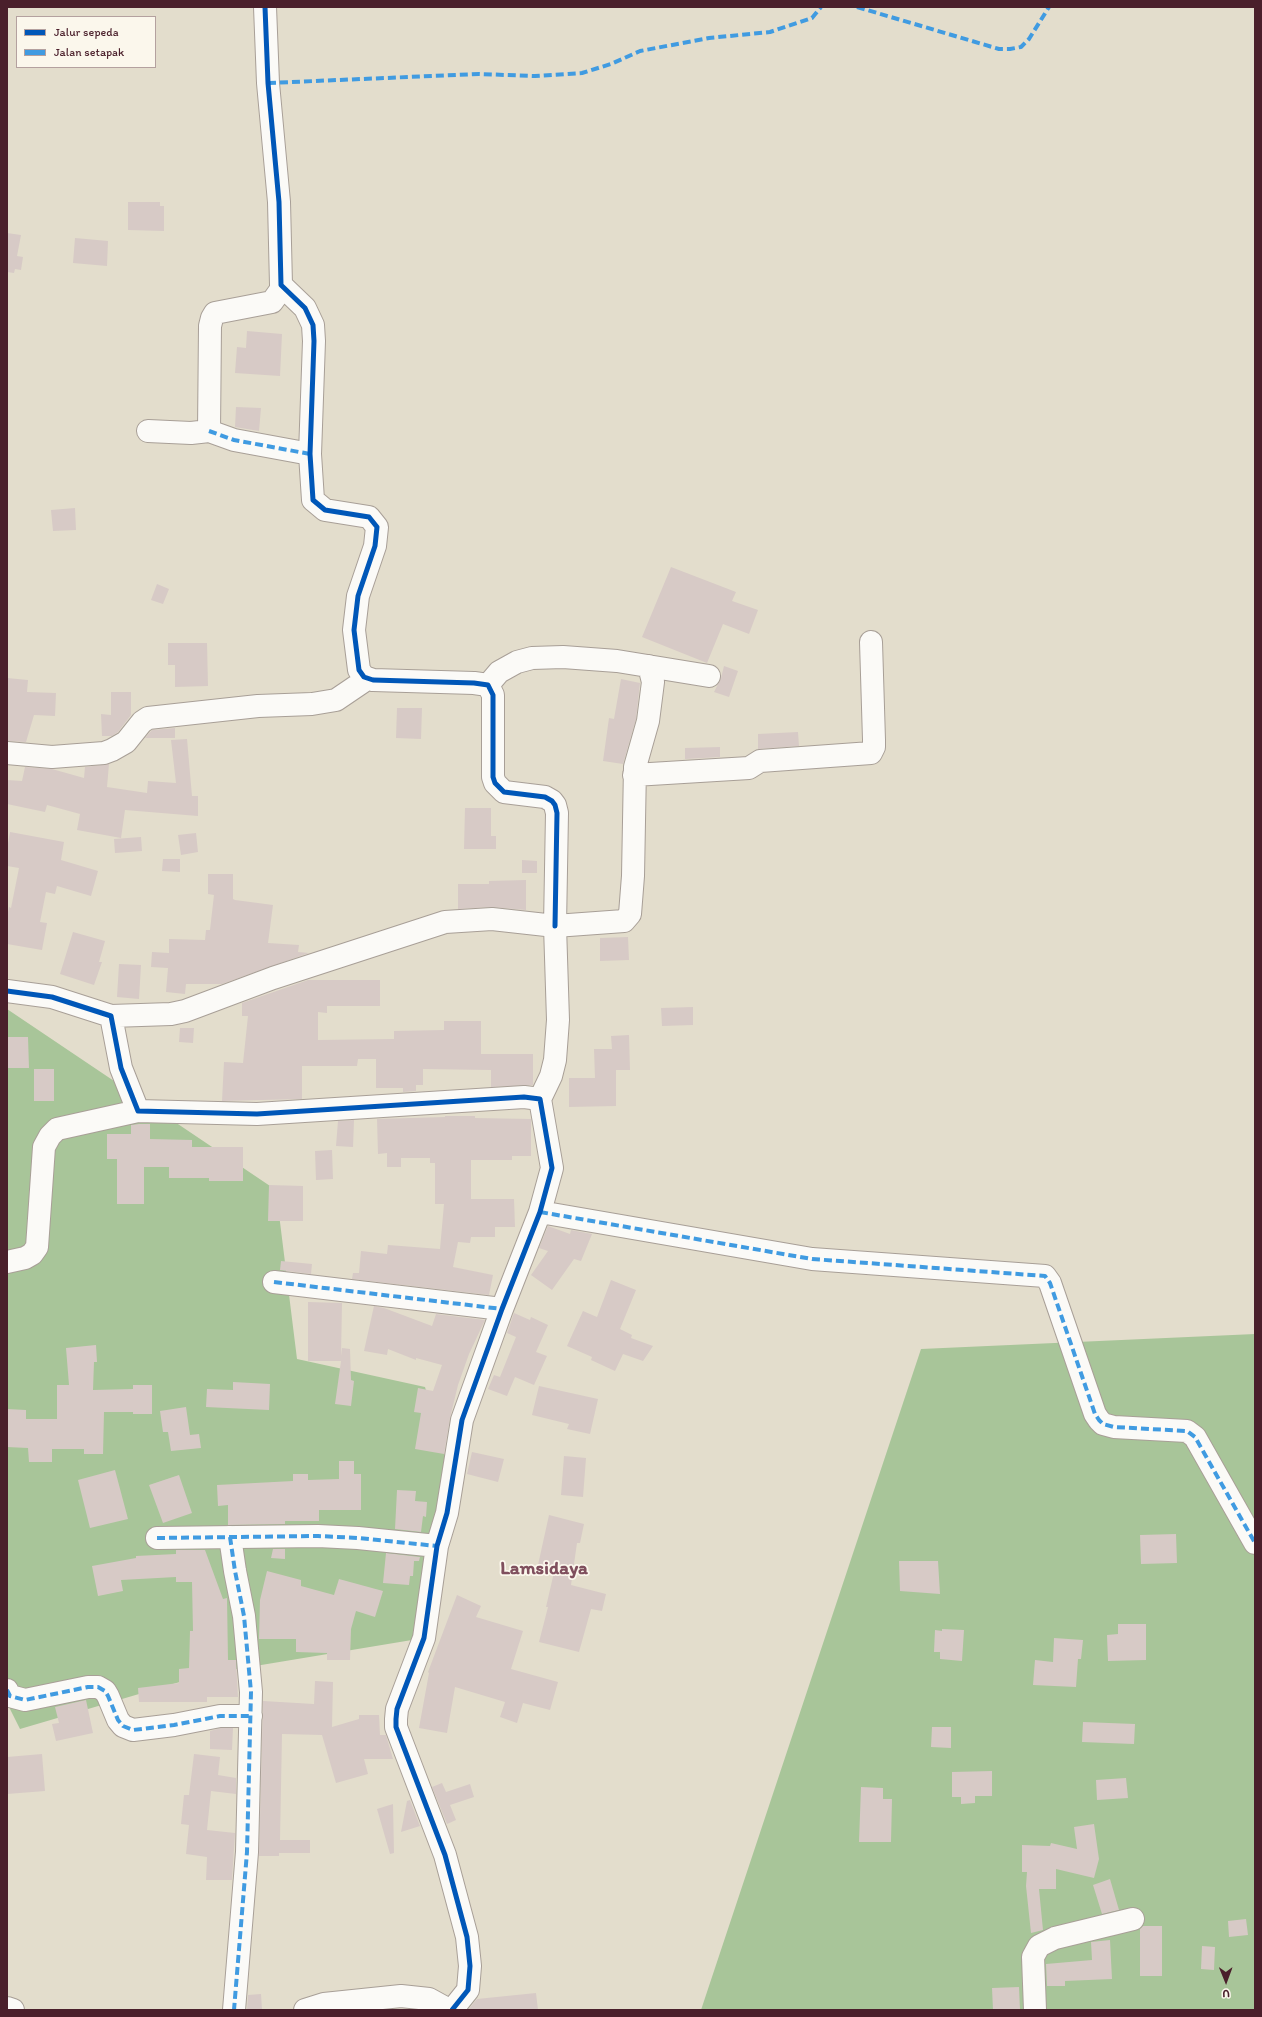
<!DOCTYPE html>
<style>
body{margin:0}
#map{position:relative;width:1262px;height:2017px;overflow:hidden;background:#e3ddcc;font-family:Itim,sans-serif}
canvas{display:block}
.frame{position:absolute;inset:0;border:8px solid #4a1f2b;pointer-events:none}
.legend{position:absolute;left:16px;top:16px;width:140px;height:52px;box-sizing:border-box;background:#fbf7ec;border:1px solid #b4a19f;margin:0;padding:5px 7px;list-style:none;font-size:12px;color:#4a1f2b}
.legend li{display:flex;align-items:center;gap:8px;height:20px}
.legend b{width:20px;border:1px solid #b4a19f}
.north{position:absolute;left:1206px;top:1961px;width:40px;height:40px;-webkit-text-stroke:3px #fbf7ec;paint-order:stroke;rotate:179deg;font-size:11px;font-weight:700;line-height:16px;text-align:center;color:#4a1f2b}
.north::after{content:'';display:block;margin:auto;width:14px;height:18px;background:#4a1f2b;clip-path:polygon(50% 0,100% 100%,50% 72%,0 100%)}
</style>
<div id="map">
<canvas width="1262" height="2017"></canvas>
<div class="frame"></div>
<ul class="legend">
<li><b style="height:5px;background:#0057b8"></b>Jalur sepeda</li>
<li><b style="height:5px;background:#409be1"></b>Jalan setapak</li>
</ul>
<div class="north">U</div>
</div>
<script>
const context = document.querySelector('canvas').getContext('2d');
context.lineJoin = 'round';
function paint(path, color) { context.fillStyle = color; context.fill(path, 'evenodd'); }
const shape = rows => new Path2D(rows.map(r => 'M' + r).join(''));
function strokePath(path, color, width, dash) { context.strokeStyle = color; context.lineWidth = width; context.lineCap = dash ? 'butt' : 'round'; context.setLineDash(dash || []); context.stroke(path); }
function label(font, color, halo, rows, align = 'center') {
  context.font = font + ' Itim,sans-serif'; context.lineWidth = 3.5; context.setLineDash([]); context.textBaseline = 'middle'; context.strokeStyle = halo; context.fillStyle = color; for (const [text, x, y, turn = 0] of rows) {
    context.save(); context.translate(x, y); context.rotate((+turn || 0) * Math.PI / 180); context.textAlign = isNaN(turn) ? turn : align; if (halo) context.strokeText(text, 0, 0); context.fillText(text, 0, 0); context.restore();
  }
}
const forest = shape([
 [7,1009,276,1190,297,1359,425,1387,452,1481,424,1638,207,1674,20,1729,7,1703],
 [1255,1334,1255,2010,701,2010,921,1349]
]);
const building = shape([
 [128,202,160,202,160,206,164,206,164,231,128,230],
 [7,233,21,235,17,256,23,257,21,270,15,269,14,273,7,272],
 [75,238,108,241,107,266,73,263],
 [247,331,282,334,280,376,235,373,237,347,246,348],
 [236,407,261,408,259,431,235,427],
 [75,508,76,530,53,531,51,510],
 [671,567,736,592,732,601,758,610,749,634,723,624,707,663,642,637],
 [157,584,169,589,163,604,151,600],
 [168,643,207,643,208,686,175,687,175,665,168,665],
 [724,666,738,671,729,697,714,692,721,678],
 [7,678,28,680,27,692,56,693,55,716,34,715,26,742,7,741],
 [621,679,640,683,636,719,623,764,603,761,609,718,614,719],
 [111,692,131,692,131,715,118,732,112,736,102,736,101,714,111,715],
 [397,708,422,708,421,739,396,738],
 [175,728,175,738,145,738,152,730],
 [798,732,799,746,758,749,758,734],
 [187,739,192,796,198,796,198,816,125,810,121,838,77,830,80,814,47,805,45,812,7,804,7,780,22,781,25,767,52,769,84,778,85,767,109,764,107,787,147,793,148,781,176,783,171,740],
 [720,747,720,757,685,759,685,748],
 [465,808,491,808,491,836,496,836,496,849,464,849],
 [10,832,64,842,61,860,98,871,91,896,57,886,55,894,46,892,40,922,47,923,42,950,7,944,7,917,9,907,11,908,19,868,7,866,7,849],
 [196,833,198,852,181,855,178,835],
 [141,837,142,851,115,853,114,839],
 [163,859,180,859,180,872,162,871],
 [522,860,537,861,537,873,522,873],
 [208,874,233,874,233,899,235,900,273,905,268,943,299,945,298,952,309,953,222,984,186,984,185,994,166,992,168,968,151,967,152,952,169,953,169,939,205,940,206,930,210,930,214,895,208,894],
 [526,880,526,910,491,907,458,909,458,884,489,884,489,881],
 [73,932,105,941,99,962,102,962,94,985,60,974],
 [628,937,629,960,600,961,600,938],
 [119,964,141,965,139,999,117,997],
 [308,980,380,980,380,1006,327,1006,327,1013,318,1012,318,1040,394,1039,394,1031,444,1030,444,1021,481,1021,481,1054,533,1054,533,1085,491,1087,491,1070,423,1069,423,1085,416,1085,416,1091,403,1092,403,1088,376,1088,376,1059,358,1059,357,1066,302,1066,302,1099,222,1101,224,1062,243,1063,248,1016,242,1016,242,1003],
 [693,1007,693,1025,662,1026,661,1008],
 [180,1028,194,1028,193,1043,179,1042],
 [629,1035,630,1070,616,1070,616,1106,569,1107,569,1078,595,1078,594,1049,612,1049,611,1036],
 [7,1037,28,1037,29,1068,7,1068],
 [34,1069,54,1069,54,1101,34,1101],
 [445,1116,475,1116,475,1118,531,1119,531,1156,512,1156,512,1160,471,1160,471,1199,514,1199,515,1227,495,1227,495,1237,471,1237,470,1243,458,1242,453,1267,493,1275,489,1295,352,1279,353,1273,359,1273,361,1251,387,1254,388,1245,440,1249,444,1204,435,1204,435,1163,430,1163,430,1158,401,1158,401,1167,387,1167,387,1153,378,1154,377,1119,445,1117],
 [354,1120,353,1147,336,1146,338,1121],
 [139,1124,150,1124,150,1139,192,1140,192,1147,243,1147,243,1181,209,1181,209,1178,169,1178,169,1167,144,1167,144,1204,117,1204,117,1159,107,1159,107,1134,131,1134,131,1125],
 [332,1150,333,1179,316,1180,315,1151],
 [269,1185,303,1186,303,1221,268,1221],
 [548,1226,570,1234,571,1230,592,1234,581,1261,574,1259,552,1290,531,1275,548,1251,539,1248],
 [281,1261,312,1264,311,1274,280,1270],
 [611,1280,636,1290,620,1329,632,1335,631,1338,653,1346,643,1361,623,1354,615,1371,591,1360,592,1357,567,1346,583,1311,597,1317],
 [308,1302,342,1303,341,1356,342,1348,350,1349,351,1380,354,1381,351,1406,335,1404,341,1361,308,1361],
 [374,1306,384,1308,432,1326,436,1314,485,1320,469,1354,458,1385,450,1418,444,1454,415,1449,421,1413,414,1412,418,1388,433,1391,442,1365,416,1358,416,1360,388,1349,387,1355,364,1351],
 [514,1313,530,1320,531,1317,548,1325,536,1352,547,1356,534,1385,515,1377,507,1396,488,1389,494,1375,500,1377,516,1337,507,1333],
 [96,1345,97,1362,94,1362,93,1390,133,1389,133,1385,152,1385,152,1414,133,1414,133,1412,104,1412,103,1454,84,1454,84,1449,52,1449,52,1462,29,1462,28,1448,7,1447,7,1409,26,1410,26,1419,57,1419,57,1385,69,1385,66,1348],
 [233,1382,270,1384,269,1410,206,1407,207,1389,233,1390],
 [539,1386,598,1399,590,1434,567,1429,569,1424,532,1415],
 [186,1407,190,1435,199,1434,201,1448,171,1451,168,1432,163,1432,160,1411],
 [472,1452,504,1459,498,1482,467,1474],
 [564,1456,586,1458,583,1497,561,1495],
 [339,1461,354,1461,354,1474,361,1474,361,1510,319,1510,319,1521,285,1521,285,1524,228,1525,228,1505,218,1506,217,1485,293,1481,293,1474,308,1474,308,1480,339,1479],
 [115,1470,128,1519,90,1528,78,1480],
 [179,1475,192,1513,163,1523,149,1485],
 [397,1490,416,1491,415,1501,427,1502,426,1517,423,1516,421,1532,395,1529],
 [549,1515,584,1524,580,1543,577,1543,571,1585,606,1594,602,1611,591,1609,579,1652,539,1642,548,1607,546,1607,555,1568,538,1565],
 [1176,1534,1177,1563,1141,1564,1140,1535],
 [273,1549,285,1549,285,1559,271,1558],
 [176,1550,205,1550,223,1599,227,1598,228,1660,236,1660,238,1697,207,1697,207,1702,139,1702,138,1688,179,1683,179,1669,189,1668,190,1631,193,1631,192,1582,176,1582,176,1577,121,1580,123,1591,98,1596,92,1566,136,1558,136,1556,176,1554],
 [386,1553,420,1557,419,1561,414,1561,413,1576,410,1576,409,1585,383,1583],
 [899,1561,938,1561,940,1594,900,1591],
 [267,1571,301,1580,301,1586,334,1595,339,1579,383,1591,375,1617,356,1611,351,1629,350,1660,327,1660,327,1653,296,1652,296,1639,259,1639,260,1600],
 [457,1595,481,1606,476,1617,523,1631,511,1669,558,1682,550,1710,523,1703,517,1723,500,1717,505,1702,455,1687,447,1733,419,1728,429,1673,428,1672],
 [1118,1624,1146,1624,1146,1660,1108,1661,1107,1635,1118,1634],
 [942,1629,964,1630,962,1661,940,1659,940,1652,934,1652,935,1630,942,1631],
 [1054,1638,1083,1640,1081,1659,1078,1659,1076,1687,1033,1685,1035,1660,1053,1662],
 [315,1681,333,1682,332,1727,359,1719,359,1715,379,1715,380,1735,386,1735,393,1759,364,1759,368,1774,336,1783,322,1735,282,1734,280,1840,310,1840,310,1853,279,1853,279,1856,259,1856,263,1701,314,1704],
 [86,1700,93,1733,56,1741,52,1724,59,1723,55,1707],
 [1083,1722,1135,1724,1134,1744,1082,1742],
 [932,1727,951,1727,951,1748,931,1747],
 [221,1728,233,1728,232,1750,210,1749,210,1731],
 [42,1754,45,1791,7,1794,7,1757],
 [194,1754,220,1757,218,1775,236,1778,236,1794,211,1791,207,1830,235,1833,232,1880,206,1880,207,1857,186,1854,189,1825,181,1824,184,1795,189,1795],
 [992,1771,992,1796,975,1796,975,1803,961,1804,961,1797,952,1797,952,1772],
 [1126,1778,1128,1798,1097,1800,1096,1780],
 [442,1783,446,1792,470,1784,474,1797,450,1805,456,1820,447,1824,432,1787],
 [861,1787,883,1788,883,1799,892,1799,891,1842,859,1842],
 [410,1800,420,1826,401,1832,407,1801],
 [393,1804,394,1853,390,1854,377,1809],
 [1094,1824,1099,1859,1094,1878,1056,1869,1056,1889,1039,1889,1043,1930,1031,1933,1026,1886,1027,1872,1022,1872,1022,1845,1050,1846,1051,1843,1077,1849,1074,1827],
 [1110,1879,1119,1910,1102,1914,1093,1885],
 [1246,1919,1248,1935,1229,1937,1228,1921],
 [1143,1926,1162,1926,1162,1976,1140,1976,1140,1929],
 [1110,1940,1112,1979,1065,1981,1065,1986,1047,1986,1046,1964,1092,1960,1091,1942],
 [1202,1946,1215,1947,1214,1970,1201,1969],
 [1019,1987,1020,2010,993,2010,992,1988],
 [536,1993,538,2010,468,2010,477,1999],
 [261,1994,262,2010,247,2010,248,1995]
]);
const minor = shape([
 [265,7,268,83,279,202,281,285,305,308,313,325,314,341,310,454,313,500,325,510,369,517,377,527,375,546,358,596,354,630,359,670,364,677,373,680,474,683,488,685,493,695,493,777,495,783,504,792,545,797,552,801,555,805,557,813,555,926,624,921,630,914,633,876,635,767,648,721,653,682,649,666],
 [148,431,191,433,209,431,234,440,310,454],
 [209,431,210,326,212,318,215,313,272,302,282,288],
 [488,685,499,672,517,662,532,658,563,657,617,661,709,676],
 [7,753,52,757,104,753,112,750,126,742,142,722,148,718,258,706,312,704,336,700,367,679],
 [634,775,749,768,760,761,871,753,874,747,874,740,871,642],
 [7,991,52,997,111,1016,121,1068,138,1111,257,1114,524,1097,540,1099,552,1168,540,1212,502,1309,462,1420,447,1513,437,1546,424,1638,397,1709,396,1719,396,1727,445,1855,467,1937,470,1966,468,1990,452,2010],
 [111,1016,171,1014,185,1011,273,978,445,922,492,919,555,926,558,1020,555,1060,551,1076,540,1099],
 [540,1212,812,1259,1045,1276,1050,1283,1095,1414,1099,1420,1103,1424,1114,1427,1187,1431,1195,1437,1255,1543],
 [7,1262,25,1258,32,1254,37,1247,44,1147,50,1136,57,1129,138,1111],
 [274,1282,502,1309],
 [230,1537,235,1571,244,1616,251,1692,247,1852,234,2010],
 [157,1538,318,1536,358,1538,437,1546],
 [7,1690,10,1696,25,1700,88,1687,98,1687,105,1691,108,1696,118,1720,123,1726,133,1730,174,1725,220,1716,251,1716],
 [7,2008,13,2010],
 [305,2010,324,2004,401,1996,429,1999,449,2010],
 [1035,2010,1033,1957,1039,1946,1055,1938,1133,1919]
]);
const quiet = shape([
 [857,7,999,49,1010,49,1021,47,1029,39,1049,7],
 [268,83,479,74,535,76,582,73,611,64,640,51,709,38,770,32,812,18,821,7],
 [209,431,234,440,310,454],
 [540,1212,812,1259,1045,1276,1050,1283,1095,1414,1099,1420,1103,1424,1114,1427,1187,1431,1195,1437,1255,1543],
 [274,1282,502,1309],
 [230,1537,235,1571,244,1616,251,1692,247,1852,234,2010],
 [157,1538,318,1536,358,1538,437,1546],
 [7,1690,10,1696,25,1700,88,1687,98,1687,105,1691,108,1696,118,1720,123,1726,133,1730,174,1725,220,1716,251,1716]
]);
const cycleway = shape([
 [265,7,268,83,279,202,281,285,305,308,313,325,314,341,310,454,313,500,325,510,369,517,377,527,375,546,358,596,354,630,359,670,364,677,373,680,474,683,488,685,493,695,493,777,495,783,504,792,545,797,552,801,555,805,557,813,555,926],
 [7,991,52,997,111,1016,121,1068,138,1111,257,1114,524,1097,540,1099,552,1168,540,1212,502,1309,462,1420,447,1513,437,1546,424,1638,397,1709,396,1719,396,1727,445,1855,467,1937,470,1966,468,1990,452,2010]
]);
const quarterNames = [
 ["Lamsidaya",544,1569]
];
paint(forest, '#a8c599');
paint(building, '#d7cac6');
strokePath(minor, '#a89f97', 24);
strokePath(minor, '#fbfaf7', 22);
strokePath(quiet, '#409be1', 4, [8, 4]);
strokePath(cycleway, '#0057b8', 5);
label('bold 19px', '#7f4f5d', '#fbf7ec', quarterNames);
</script>
